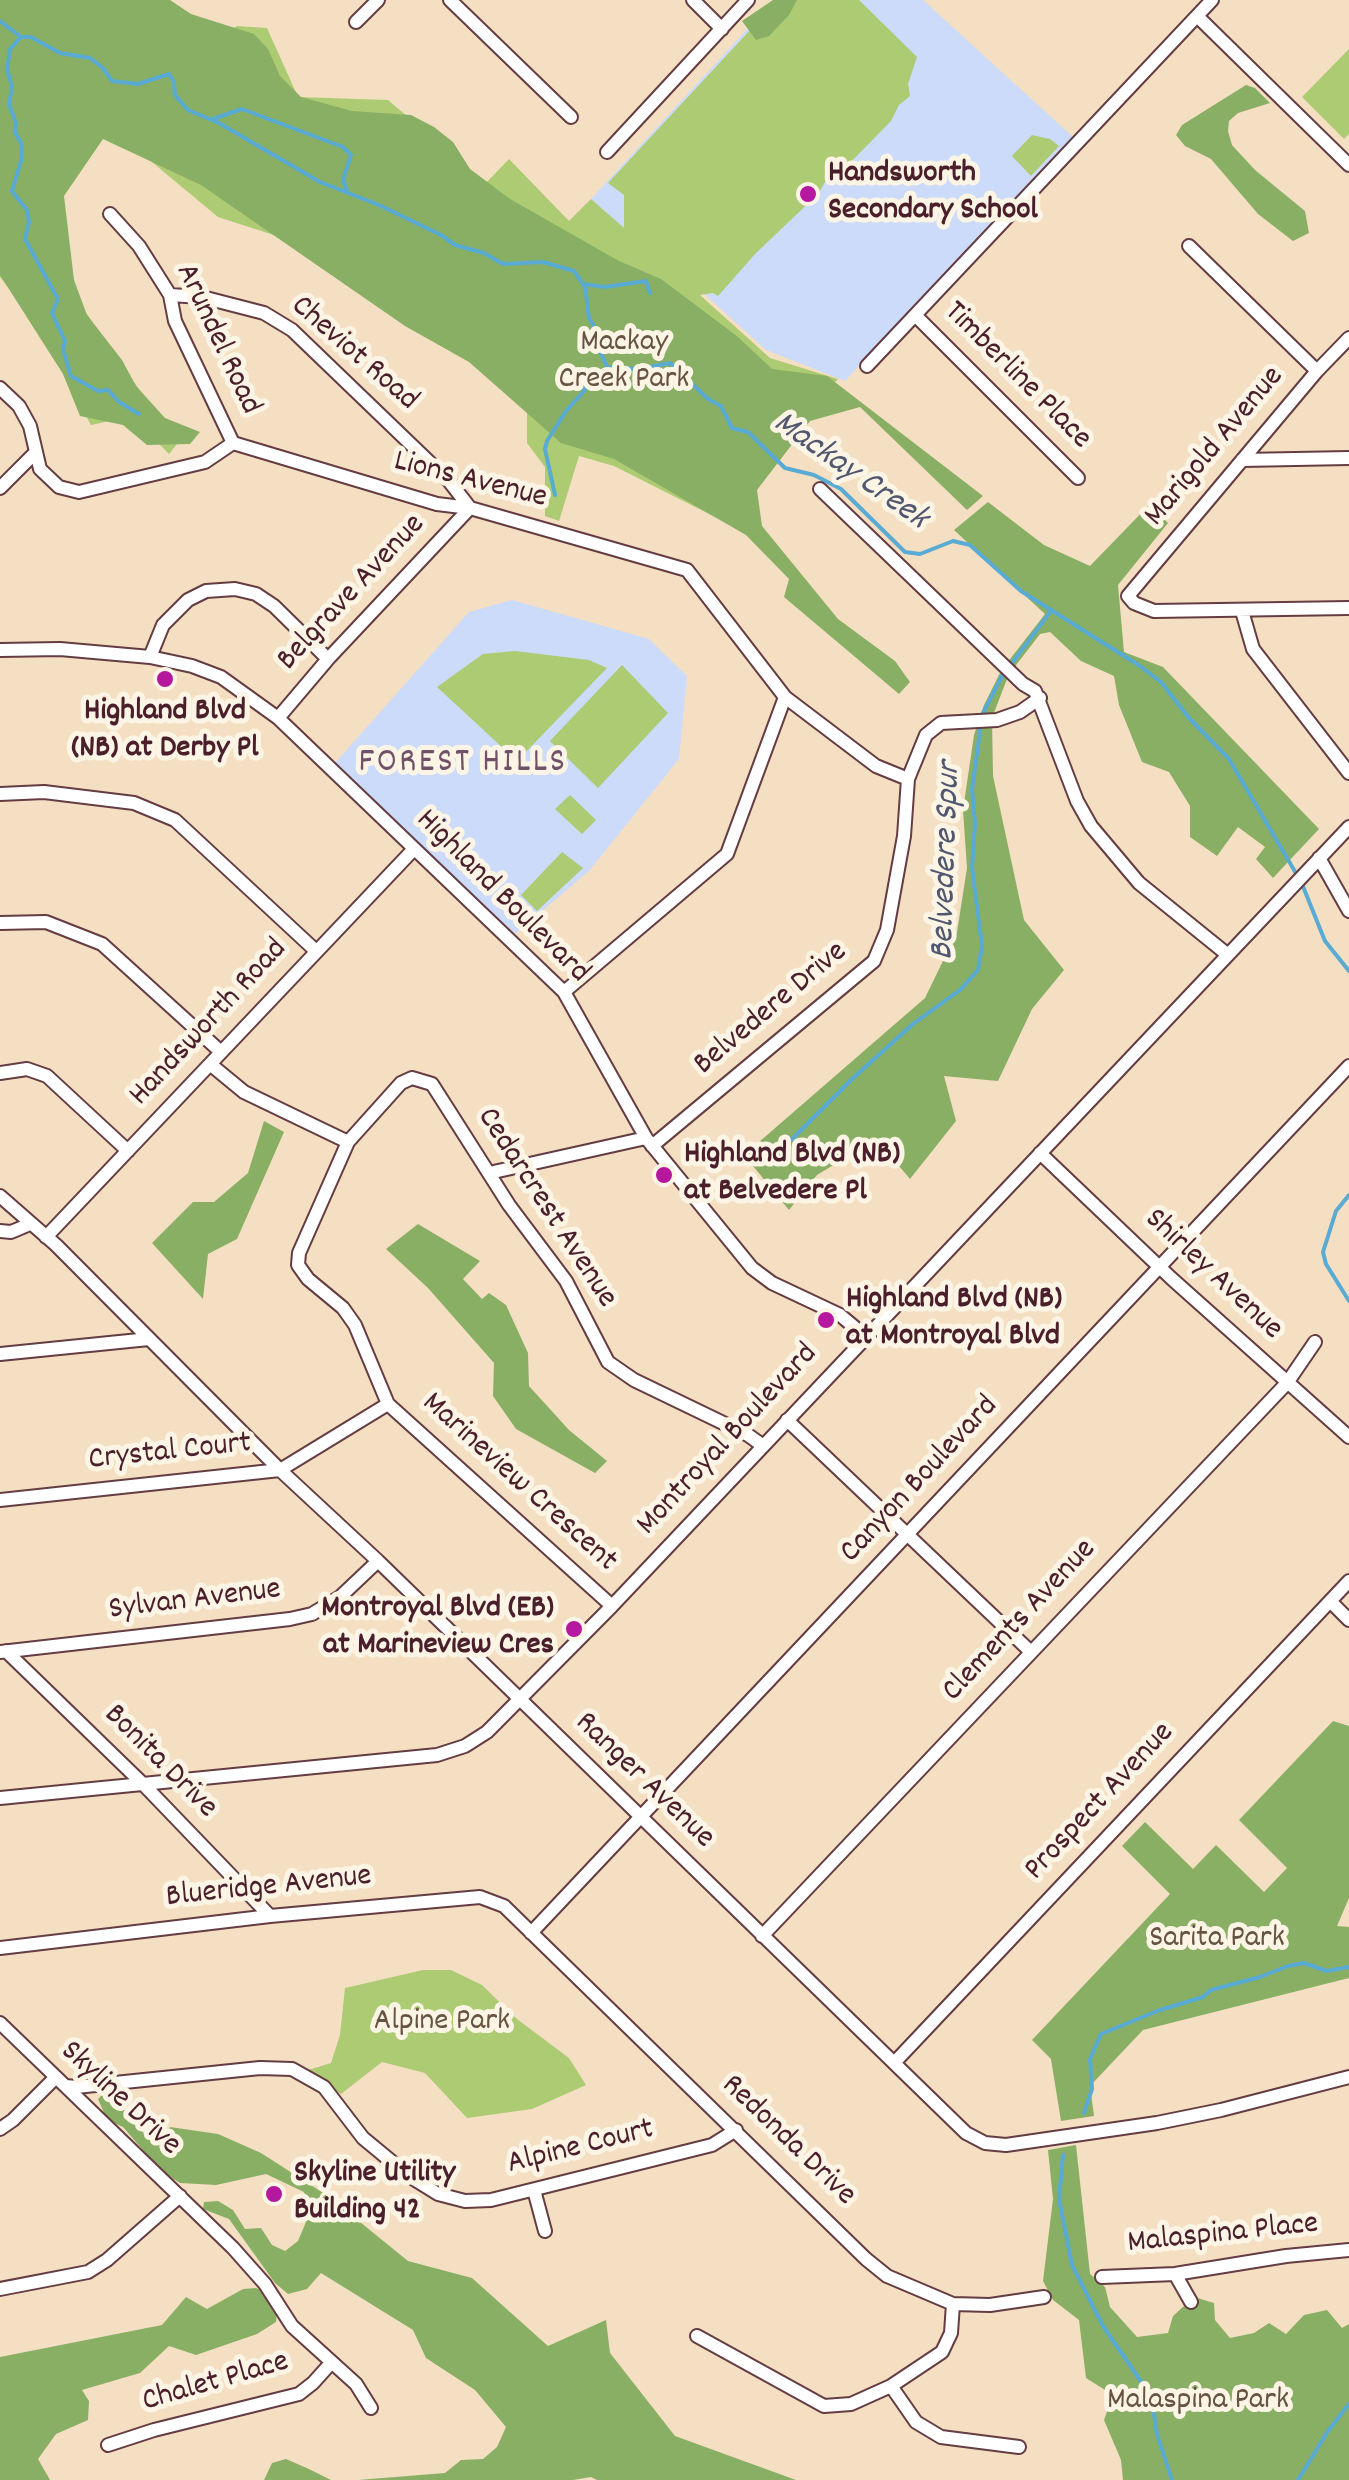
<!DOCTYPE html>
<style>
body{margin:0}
canvas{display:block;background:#f5dfc2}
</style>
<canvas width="1349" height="2480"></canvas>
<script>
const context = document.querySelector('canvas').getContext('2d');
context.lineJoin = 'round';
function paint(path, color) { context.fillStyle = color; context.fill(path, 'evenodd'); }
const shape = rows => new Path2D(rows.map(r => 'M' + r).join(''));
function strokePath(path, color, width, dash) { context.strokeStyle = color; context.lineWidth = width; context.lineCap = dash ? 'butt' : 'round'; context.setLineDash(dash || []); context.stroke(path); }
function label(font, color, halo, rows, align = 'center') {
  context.font = font + ' Dekko,sans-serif'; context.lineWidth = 10; context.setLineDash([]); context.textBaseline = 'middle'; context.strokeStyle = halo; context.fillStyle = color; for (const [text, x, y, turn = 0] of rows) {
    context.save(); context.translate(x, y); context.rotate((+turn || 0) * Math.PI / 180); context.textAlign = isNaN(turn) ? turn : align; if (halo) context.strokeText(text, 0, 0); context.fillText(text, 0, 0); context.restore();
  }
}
const built = shape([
 [774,0,923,0,1073,137,845,381,766,350,701,291,691,292,591,199],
 [512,600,649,639,687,676,679,759,589,871,514,935,335,763,469,612]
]);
const green = shape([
 [0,0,186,58,237,26,267,28,298,97,388,100,486,183,509,159,569,221,591,199,624,228,624,195,608,183,778,0,859,0,917,57,908,84,910,96,899,105,891,121,840,173,825,182,818,194,756,253,718,296,713,293,700,295,770,358,838,379,715,517,614,466,579,456,559,521,545,516,545,467,527,443,527,385,311,247,218,217,99,118,51,196,80,304,177,444,169,454,132,416,91,425,63,374,54,347,0,277],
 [1349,49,1349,134,1344,139,1302,97],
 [1032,135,1050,139,1059,146,1031,176,1012,156],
 [515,651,589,660,607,668,517,761,437,687,483,654],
 [622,665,668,713,598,788,550,741],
 [570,795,596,820,582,834,555,809],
 [562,852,583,868,537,911,521,895],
 [423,1970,451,1970,482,1985,517,2019,569,2058,586,2085,532,2109,467,2118,425,2073,382,2062,341,2094,302,2072,331,2063,340,2035,345,1988]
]);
const forest = shape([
 [0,0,170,0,191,14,254,34,268,49,280,76,301,97,352,111,411,115,434,127,453,142,470,169,510,199,619,261,661,279,738,337,772,369,827,376,983,496,967,510,860,407,810,421,757,490,762,526,838,619,895,661,910,682,899,694,784,597,789,579,746,535,614,459,561,443,469,362,405,326,201,185,103,139,64,196,74,280,87,315,122,360,136,386,165,418,200,432,190,444,147,445,123,425,80,416,63,374,0,275],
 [773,0,797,0,789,15,769,36,756,40,742,21],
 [1246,85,1255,88,1270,103,1238,113,1229,121,1228,131,1232,145,1255,170,1305,211,1309,233,1293,241,1258,214,1211,159,1185,146,1176,135,1182,125],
 [988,502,1044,545,1090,566,1149,505,1168,523,1118,585,1124,652,1163,667,1319,829,1273,878,1256,859,1265,847,1238,827,1217,856,1190,837,1190,806,1169,772,1142,762,1119,705,1114,676,1081,661,1050,632,1040,634,1013,669,1007,663,1045,614,954,530],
 [1000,673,1007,679,992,718,993,776,1024,920,1064,970,1032,1009,998,1081,944,1076,956,1121,910,1179,876,1139,817,1175,789,1210,744,1155,925,998,957,932,967,868,963,810,974,735,984,705],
 [264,1121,284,1132,237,1239,208,1254,203,1299,152,1243,193,1202,214,1202,248,1173],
 [418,1224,480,1261,463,1279,482,1299,489,1293,506,1305,528,1353,529,1386,569,1430,607,1461,595,1473,516,1429,493,1396,494,1363,428,1288,386,1249],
 [1333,1721,1349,1726,1349,1898,1337,1926,1349,1927,1349,1978,1143,2030,1090,2086,1094,2116,1061,2121,1051,2059,1032,2040,1170,1894,1122,1846,1145,1822,1193,1869,1216,1845,1264,1892,1287,1868,1239,1820],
 [107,2090,122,2096,125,2113,149,2139,165,2141,170,2127,218,2134,261,2153,328,2196,408,2261,472,2278,548,2346,606,2320,610,2353,675,2436,796,2480,597,2480,591,2477,573,2480,358,2480,445,2473,461,2460,483,2459,497,2447,506,2427,475,2390,426,2358,413,2330,321,2273,307,2289,288,2294,275,2283,229,2219,203,2209,204,2202,218,2201,233,2210,245,2229,261,2228,272,2245,285,2251,298,2241,311,2210,304,2192,266,2174,216,2185,180,2183,161,2171,123,2127,107,2120,98,2099],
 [1076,2145,1090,2274,1105,2287,1110,2307,1137,2337,1168,2333,1173,2316,1194,2297,1214,2303,1215,2320,1230,2338,1254,2333,1269,2323,1286,2334,1304,2315,1327,2310,1342,2328,1349,2324,1349,2480,1123,2480,1121,2460,1104,2420,1113,2395,1086,2378,1079,2320,1053,2300,1043,2281,1053,2199,1048,2150],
 [256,2288,278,2297,276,2322,257,2334,196,2355,169,2346,140,2373,82,2390,89,2401,88,2420,56,2434,38,2459,50,2480,0,2480,0,2357,162,2325,186,2297,207,2309,243,2289],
 [286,2459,309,2469,331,2480,264,2480,272,2463]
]);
const stream = shape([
 [0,21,21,37,31,37,60,53,90,58,103,68,112,81,138,84,169,74,174,82,175,95,188,110,219,123,320,182,379,205,441,235,455,245,484,253,503,264,543,262,574,271,585,287,589,318,600,337,599,349,607,367,639,369,670,363,708,399,721,406,732,428,748,432,785,468,814,475,841,489,905,552,920,554,953,541,970,545,1021,591,1140,666,1161,682,1189,718,1229,759,1297,875],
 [21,37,10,49,7,69,12,87,9,104,16,123,15,132,22,145,21,161,12,191,27,210,29,222,25,239,58,299,52,313,65,341,63,350,71,376,98,391,108,390,119,402,139,414],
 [213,119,242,109,343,147,351,155,343,180,347,190],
 [583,284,605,287,646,281,650,293],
 [555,495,545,449,547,441,566,411,585,390,589,376],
 [1012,663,1051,611],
 [983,713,1002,676],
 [1302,884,1325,941,1349,971],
 [775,1156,852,1079,913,1024,960,990,978,970,982,946,972,867,975,823,972,790,981,723],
 [1349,1195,1336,1211,1323,1252,1326,1264,1349,1301],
 [1084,2113,1092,2089,1090,2059,1101,2034,1160,2010,1203,1997,1211,1990,1260,1977,1288,1966,1304,1963,1327,1971,1349,1967],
 [1063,2155,1059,2199,1072,2265,1103,2326,1151,2396,1157,2434,1172,2480],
 [1298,2480,1328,2431,1349,2404]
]);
const minor = shape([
 [450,0,571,117],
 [693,0,722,29],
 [1197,16,1349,165],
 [356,22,378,0],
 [607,152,748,0],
 [110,214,139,246,170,295,175,321,233,443],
 [1189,246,1317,371],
 [170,295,202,297,264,313,292,330,449,481,470,508,328,659,278,718],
 [915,315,1078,478],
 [1349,338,1317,371,1128,596,1134,603,1154,611,1349,608],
 [867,366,1212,0],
 [0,388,19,406,30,426,40,469,59,487,79,492,205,462,233,443,437,504,470,508,687,570,785,697,876,766,908,779],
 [1242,460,1349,458],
 [0,488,36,452],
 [820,489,1023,684,1035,691,1077,801,1091,826,1139,883,1228,955],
 [1242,611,1253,649,1349,773],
 [0,650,60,649,150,657,192,666,221,677,278,718,564,992,646,1138,752,1268,772,1283,840,1315,865,1336],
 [150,657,163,625,188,600,206,591,235,589,256,594,274,606,328,659],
 [0,794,44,792,134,803,175,820,316,951],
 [1319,858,1349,911],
 [0,923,46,922,102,944,221,1052],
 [564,992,727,854,785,697],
 [210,1064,244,1092,348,1142],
 [0,1073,27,1069,47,1076,128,1151],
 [652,1146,874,961,887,930,904,836,908,779,926,735,941,723,997,720,1020,712,1040,698],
 [1040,1153,1171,1278,1349,1437],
 [489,1173,646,1138],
 [0,1196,56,1245,280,1470,378,1561,966,2133,985,2143,1006,2145,1157,2123,1221,2110,1349,2077],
 [0,1231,11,1232,30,1224],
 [46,1237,413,850],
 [0,1354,149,1339],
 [787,1420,1031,1652],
 [0,1500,280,1470,388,1404],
 [1330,1601,1349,1620],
 [612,1606,388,1404,355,1325,343,1308,308,1279,298,1265,299,1253,348,1142,401,1083,412,1078,432,1084,509,1205,566,1281,608,1362,634,1380,748,1435,762,1445],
 [6,1651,143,1784,270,1916],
 [0,1652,290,1619,312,1614,340,1597,378,1561],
 [0,1798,437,1755,465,1746,487,1732,612,1606,1349,827],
 [531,1933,1349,1066],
 [762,1936,1287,1383,1315,1342],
 [0,1948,270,1916,480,1897,504,1906,866,2259,887,2276,953,2304,990,2305,1044,2297],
 [0,2023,233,2248,265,2284,292,2326,356,2384,371,2408],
 [894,2063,1349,1581],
 [66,2086,76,2087,260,2068,292,2069,324,2087,363,2138,409,2176,438,2194,465,2201,491,2200,712,2145,736,2130],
 [0,2129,13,2120,55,2078],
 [534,2190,545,2231],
 [1175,2274,1191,2302],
 [1102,2277,1175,2274,1286,2256,1349,2250],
 [0,2289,88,2272,107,2260,180,2196],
 [697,2336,824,2406,851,2404,891,2386,942,2352,951,2333,953,2304],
 [891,2386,916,2422,941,2437,1019,2447],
 [108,2445,154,2430,299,2394,313,2383,331,2363]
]);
const markers = [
 [808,194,10,"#b5179e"],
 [165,679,10,"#b5179e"],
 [664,1175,10,"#b5179e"],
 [826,1320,10,"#b5179e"],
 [574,1629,10,"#b5179e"],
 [274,2194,10,"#b5179e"]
];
const poiNames = [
 ["Handsworth",828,176],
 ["Secondary School",828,213],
 ["Highland Blvd",165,714,"center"],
 ["(NB) at Derby Pl",165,751,"center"],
 ["Highland Blvd (NB)",684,1157],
 ["at Belvedere Pl",684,1194],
 ["Highland Blvd (NB)",846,1302],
 ["at Montroyal Blvd",846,1339],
 ["Montroyal Blvd (EB)",554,1611,"right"],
 ["at Marineview Cres",554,1648,"right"],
 ["Skyline Utility",294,2176],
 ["Building 42",294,2213]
];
const streetNames = [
 ["Arundel Road",216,340,65],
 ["Cheviot Road",353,355,41],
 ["Timberline Place",1016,377,45],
 ["Marigold Avenue",1216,448,-50],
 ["Lions Avenue",470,482,14],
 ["Belgrave Avenue",353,594,-47],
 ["Highland Boulevard",501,898,45],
 ["Belvedere Drive",772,1010,-40],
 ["Handsworth Road",210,1024,-47],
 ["Cedarcrest Avenue",545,1209,57],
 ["Shirley Avenue",1212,1276,43],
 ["Montroyal Boulevard",729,1441,-47],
 ["Crystal Court",170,1454,-6],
 ["Canyon Boulevard",921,1481,-47],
 ["Marineview Crescent",518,1484,42],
 ["Sylvan Avenue",195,1602,-7],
 ["Clements Avenue",1021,1622,-47],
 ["Bonita Drive",159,1763,45],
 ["Ranger Avenue",643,1782,44],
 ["Prospect Avenue",1101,1803,-47],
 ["Blueridge Avenue",269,1889,-6],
 ["Skyline Drive",119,2100,43],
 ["Redonda Drive",787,2142,44],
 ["Alpine Court",581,2149,-14],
 ["Malaspina Place",1223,2236,-6],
 ["Chalet Place",216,2384,-16]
];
const parkNames = [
 ["Mackay",624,345],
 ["Creek Park",624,382],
 ["Sarita Park",1217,1941],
 ["Alpine Park",442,2024],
 ["Malaspina Park",1198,2403]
];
const waterNames = [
 ["Mackay Creek",849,473,35],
 ["Belvedere Spur",949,861,-88]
];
const neighbourhoodNames = [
 ["FOREST HILLS",463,765]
];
paint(built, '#cbdbf9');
paint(green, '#accb73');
paint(forest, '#89af65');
strokePath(stream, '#59abd4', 4);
strokePath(minor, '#643c42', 16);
strokePath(minor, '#fff', 12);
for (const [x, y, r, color] of markers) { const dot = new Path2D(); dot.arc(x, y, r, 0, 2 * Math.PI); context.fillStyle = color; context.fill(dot); strokePath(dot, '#fcf5e5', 4); }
label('bold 32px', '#4a1f2b', '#fcf5e5', poiNames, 'left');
label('32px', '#4a1f2b', '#fcf5e5', streetNames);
label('32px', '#675341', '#fcf5e5', parkNames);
label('italic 35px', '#50576f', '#fcf5e5', waterNames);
context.letterSpacing = '2.5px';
label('35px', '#715168', '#fcf5e5', neighbourhoodNames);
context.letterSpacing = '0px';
</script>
